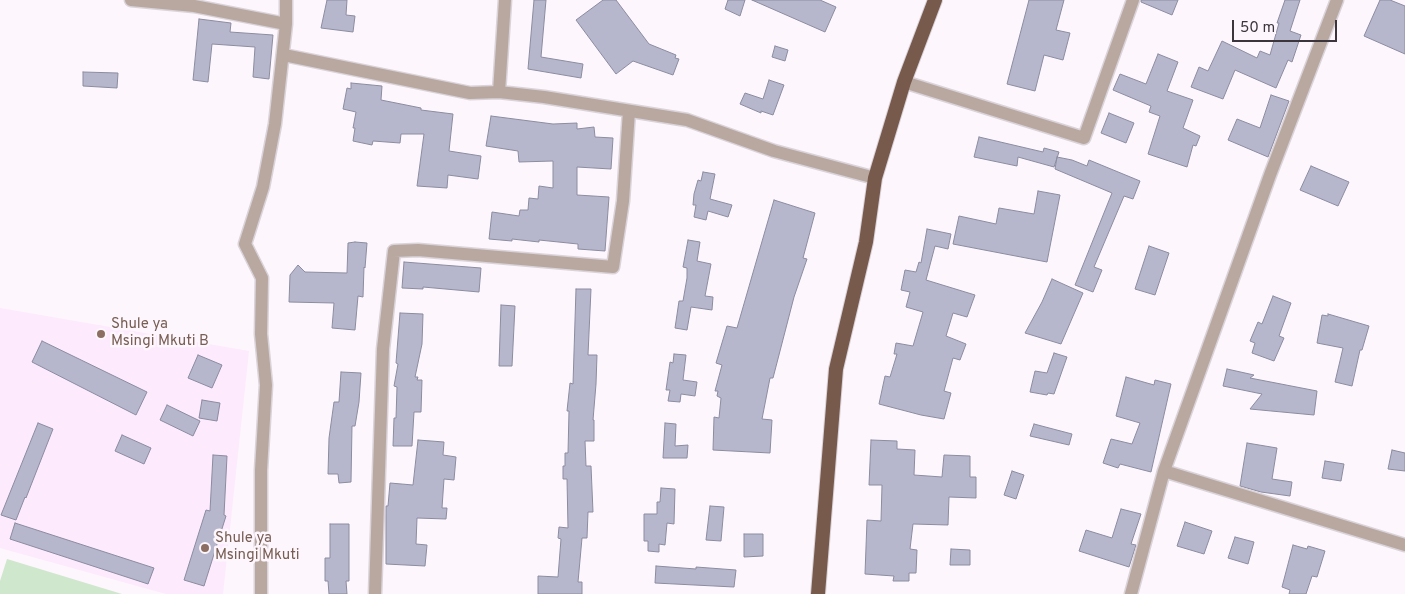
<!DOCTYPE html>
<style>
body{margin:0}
#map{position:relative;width:1405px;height:594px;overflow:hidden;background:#fdf6fd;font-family:Overpass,sans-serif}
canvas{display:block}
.scale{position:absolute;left:1232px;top:20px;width:105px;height:22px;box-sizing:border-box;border:2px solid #3c353c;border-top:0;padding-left:6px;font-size:15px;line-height:18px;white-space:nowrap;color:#3c353c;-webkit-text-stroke:4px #fdf6fd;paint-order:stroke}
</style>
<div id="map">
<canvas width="1405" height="594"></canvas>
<div class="scale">50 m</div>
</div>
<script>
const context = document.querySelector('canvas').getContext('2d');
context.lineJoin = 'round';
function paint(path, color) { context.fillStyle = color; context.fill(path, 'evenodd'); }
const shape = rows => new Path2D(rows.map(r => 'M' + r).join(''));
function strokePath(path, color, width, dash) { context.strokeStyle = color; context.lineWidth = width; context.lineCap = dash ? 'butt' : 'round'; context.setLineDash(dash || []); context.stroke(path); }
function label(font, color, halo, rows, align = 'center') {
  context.font = font + ' Overpass,sans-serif'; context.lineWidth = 5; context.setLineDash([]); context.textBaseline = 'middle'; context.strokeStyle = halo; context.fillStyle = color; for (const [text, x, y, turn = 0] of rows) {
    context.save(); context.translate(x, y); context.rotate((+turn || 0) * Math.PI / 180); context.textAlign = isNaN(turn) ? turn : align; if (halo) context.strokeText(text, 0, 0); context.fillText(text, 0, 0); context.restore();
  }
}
const built = shape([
 [0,308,249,351,223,594,166,594,0,548]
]);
const green = shape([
 [7,559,122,594,0,594,0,581]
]);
const building = shape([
 [327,0,347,0,346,15,355,16,353,32,321,28,327,0],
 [534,0,546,0,541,57,583,64,581,78,528,69,534,0],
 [603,0,616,0,649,44,676,55,675,58,679,59,673,75,633,61,616,74,576,20,603,0],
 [728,0,745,0,740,16,725,9,728,0],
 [752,0,820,0,836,7,825,32,752,0],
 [1029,0,1064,0,1056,30,1070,33,1063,60,1044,55,1035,91,1007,84,1029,0],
 [1141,0,1178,0,1172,15,1141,2,1141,0],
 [1285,0,1300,0,1290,31,1301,35,1292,62,1288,60,1276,88,1235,70,1223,99,1191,87,1199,67,1208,71,1222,41,1257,58,1260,51,1270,55,1279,23,1277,23,1285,0],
 [1380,0,1390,0,1405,6,1405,54,1364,36,1380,0],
 [199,19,231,23,230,32,273,35,269,79,253,77,255,47,212,44,208,82,193,80,199,19],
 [775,46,788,50,785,61,772,57,775,46],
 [1158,54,1178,62,1167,91,1193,100,1183,128,1200,136,1196,146,1193,145,1187,167,1148,154,1160,116,1149,112,1151,106,1113,90,1120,74,1146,84,1158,54],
 [83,72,118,73,117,88,83,86,83,72],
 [769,80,784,85,773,115,761,111,761,113,740,104,745,93,763,99,769,80],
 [351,83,382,86,381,100,421,108,421,110,453,114,449,151,481,156,478,179,448,175,447,188,417,186,424,134,401,134,400,143,373,141,372,145,353,141,355,128,353,128,356,112,343,109,347,88,351,89,351,83],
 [1271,95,1289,101,1268,157,1228,140,1237,119,1260,128,1271,95],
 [1109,113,1134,123,1126,143,1101,133,1109,113],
 [491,116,553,124,577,123,577,129,594,127,595,137,613,138,611,169,577,167,577,195,609,197,605,251,578,249,578,244,539,240,539,242,512,239,512,241,489,239,492,212,519,216,520,210,528,210,529,198,538,199,539,186,553,188,553,161,519,162,518,151,486,146,491,116],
 [979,137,1043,152,1044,148,1059,152,1054,167,1018,157,1017,166,974,157,979,137],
 [1057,157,1072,160,1087,166,1089,160,1140,181,1133,199,1124,196,1094,267,1102,270,1093,292,1075,285,1112,193,1055,169,1057,157],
 [1311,166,1349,182,1338,206,1300,190,1311,166],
 [703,172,715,174,710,199,732,205,728,217,708,211,706,220,694,217,696,205,693,205,694,194,698,180,701,181,703,172],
 [1038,191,1060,195,1047,262,953,244,959,216,996,224,999,208,1034,214,1038,191],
 [774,200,815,213,803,258,807,259,794,297,773,378,770,378,762,419,772,420,770,453,713,450,714,417,719,418,721,398,717,396,718,391,715,391,722,365,716,363,727,326,737,328,774,200],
 [927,229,951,234,948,249,935,246,926,280,975,295,967,317,953,313,946,336,966,344,960,360,953,358,944,391,951,393,944,419,921,415,879,404,885,376,890,377,897,354,894,354,896,343,913,346,923,312,906,307,910,292,901,290,905,270,916,272,919,262,921,263,927,229],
 [688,240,700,242,697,261,711,264,705,296,713,297,712,310,691,307,687,330,675,328,679,301,683,301,687,278,687,268,683,267,688,240],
 [355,242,367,243,365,268,364,267,363,297,358,296,355,330,332,328,334,303,289,302,290,275,298,265,305,272,347,273,348,243,355,242],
 [1149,246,1169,253,1155,295,1135,289,1149,246],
 [404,262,481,268,479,292,423,287,423,289,402,288,404,262],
 [1052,279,1083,293,1061,344,1025,333,1042,302,1052,279],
 [576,289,591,289,588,355,597,355,596,384,593,420,594,420,594,441,585,441,586,466,591,466,593,512,588,512,587,538,582,538,578,582,582,582,582,594,538,594,538,576,558,577,561,539,558,538,559,527,568,528,567,479,563,479,563,466,565,466,565,453,568,453,569,411,567,411,570,383,573,384,576,289],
 [1273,296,1291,303,1279,336,1284,338,1274,361,1252,353,1255,343,1250,341,1258,322,1262,324,1273,296],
 [501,305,515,306,512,366,499,366,501,305],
 [400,313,423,314,422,344,415,377,418,377,417,380,422,380,421,412,414,412,412,446,393,446,394,418,396,418,397,387,394,386,398,364,396,363,400,313],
 [1328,314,1369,326,1362,350,1360,350,1352,386,1335,382,1343,348,1317,343,1322,315,1328,316,1328,314],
 [42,341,147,392,136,415,32,362,42,341],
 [1054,353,1067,357,1054,394,1048,393,1047,395,1030,392,1035,371,1047,373,1054,353],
 [674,354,686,355,683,380,697,382,695,396,681,394,680,402,668,401,670,390,666,390,670,362,673,363,674,354],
 [198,355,222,365,212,388,188,378,198,355],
 [1227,369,1254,375,1250,378,1317,391,1314,415,1250,409,1262,394,1223,386,1227,369],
 [341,372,361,373,359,402,355,426,352,426,351,482,339,483,338,474,328,474,329,438,334,402,339,402,341,372],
 [1126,377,1154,385,1155,380,1171,384,1151,472,1120,464,1118,468,1103,463,1111,439,1132,444,1140,423,1116,416,1126,377],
 [202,400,220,403,217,421,199,418,202,400],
 [167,405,200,421,193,436,160,420,167,405],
 [38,423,53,429,26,498,25,497,16,520,1,515,38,423],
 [665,423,676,424,675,446,688,445,687,458,663,458,665,423],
 [1034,424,1072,434,1069,445,1030,436,1034,424],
 [122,435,151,448,144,464,115,451,122,435],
 [418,440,444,442,443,455,456,457,454,480,444,479,442,508,447,508,446,519,417,518,416,544,427,545,425,566,386,564,386,506,388,506,390,483,413,485,418,440],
 [871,440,897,441,897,449,915,450,914,475,942,477,944,455,970,456,970,477,976,477,976,498,949,497,948,525,913,524,910,549,917,550,916,573,909,573,909,581,893,581,894,576,865,574,867,520,881,521,882,485,869,485,871,440],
 [1247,443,1277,448,1272,479,1292,482,1290,496,1261,492,1240,486,1247,443],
 [1392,450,1405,453,1405,471,1388,469,1392,450],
 [213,455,227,456,224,515,226,516,204,586,184,580,206,510,210,511,213,455],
 [1325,461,1344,464,1341,481,1322,478,1325,461],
 [1012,471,1024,475,1016,499,1004,495,1012,471],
 [661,488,675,489,674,524,667,523,665,545,659,544,659,552,648,551,648,541,644,541,644,514,657,514,657,502,660,502,661,488],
 [710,506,724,507,721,541,706,540,710,506],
 [1121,509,1141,514,1131,544,1136,545,1129,567,1079,551,1086,530,1112,538,1121,509],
 [1185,522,1212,531,1204,554,1177,546,1185,522],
 [15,523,154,568,148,584,10,539,15,523],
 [330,524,349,524,349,581,346,581,347,594,329,594,328,581,325,581,325,558,330,558,330,524],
 [744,534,763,534,763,556,744,557,744,534],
 [1235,537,1254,542,1248,564,1228,558,1235,537],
 [1293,545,1307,549,1308,546,1325,551,1317,577,1312,576,1306,594,1289,594,1290,590,1282,587,1293,545],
 [951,549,970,550,970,565,950,565,951,549],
 [656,566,696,569,696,567,736,570,734,587,655,583,656,566]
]);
const minor = shape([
 [131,0,194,6,286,24,275,124,263,187,245,244,262,278,261,334,266,385,261,470,261,594],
 [286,24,286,0],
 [284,55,470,93,499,92,544,97,687,120,774,151,875,178],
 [904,82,1084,138,1133,0],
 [499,92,505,0],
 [1164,471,1405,545],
 [375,594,383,349,394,251,418,250,613,267,623,201,629,111],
 [1131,594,1164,471,1270,175,1337,0]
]);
const trunk = shape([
 [818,594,836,369,866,242,875,178,904,82,935,0]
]);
const markers = [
 [101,334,5,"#8d6e63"],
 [205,548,5,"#8d6e63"]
];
const educationNames = [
 ["Shule ya",111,325],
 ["Msingi Mkuti B",111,342],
 ["Shule ya",215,539],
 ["Msingi Mkuti",215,556]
];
paint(built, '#fdeafd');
paint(green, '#cfe7cd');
paint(building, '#b6b7cc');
strokePath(building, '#8c8ca1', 1);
strokePath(minor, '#dad3da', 15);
strokePath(trunk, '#dad3da', 16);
strokePath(minor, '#b8a8a0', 12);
strokePath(trunk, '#775a4c', 14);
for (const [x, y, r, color] of markers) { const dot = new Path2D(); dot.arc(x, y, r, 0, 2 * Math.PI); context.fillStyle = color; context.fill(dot); strokePath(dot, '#fdf6fd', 2); }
label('15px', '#785e54', '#fdf6fd', educationNames, 'left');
</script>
